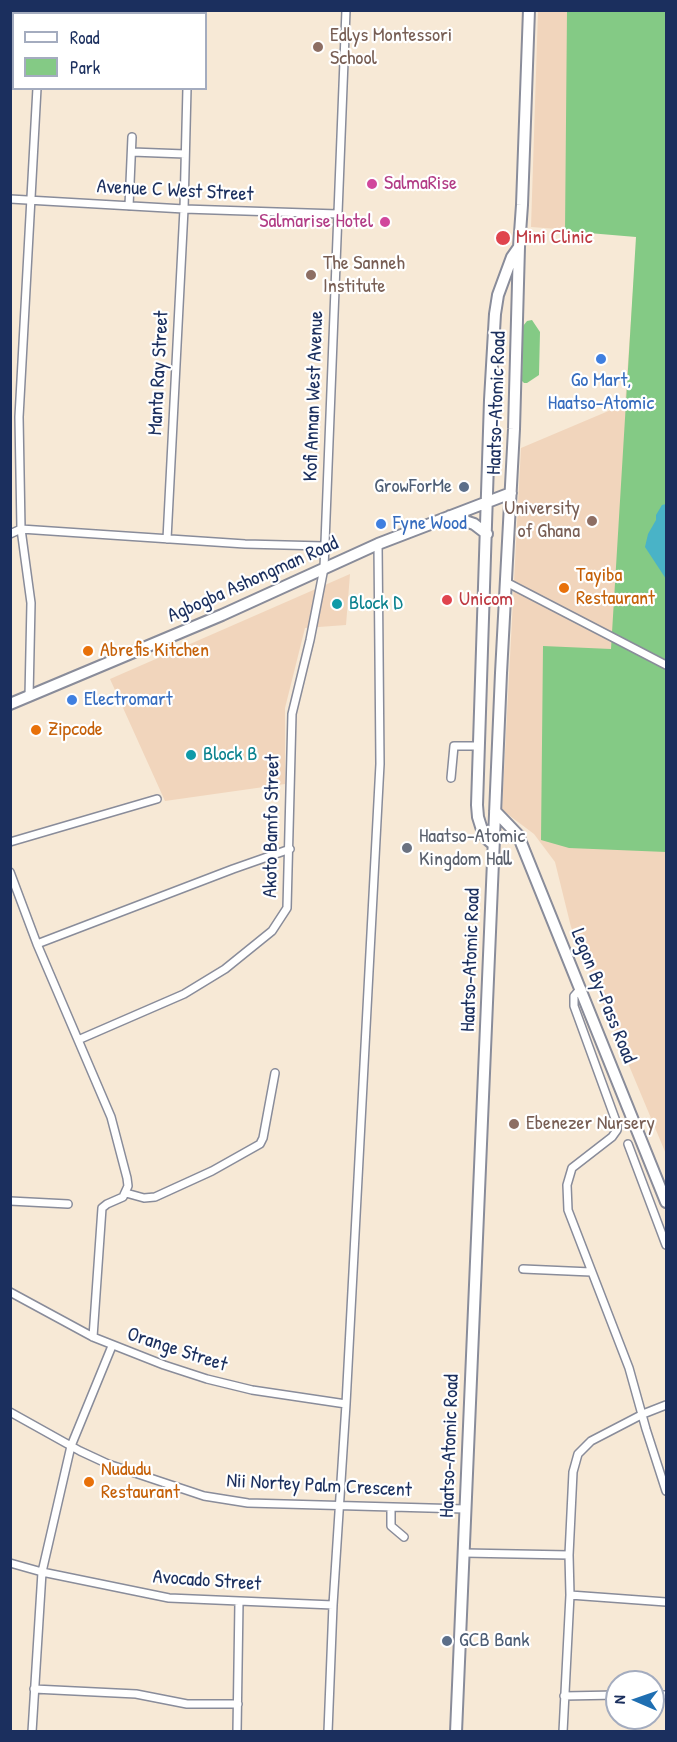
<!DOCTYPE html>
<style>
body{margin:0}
#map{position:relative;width:677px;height:1742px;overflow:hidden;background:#f7e9d6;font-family:"Patrick Hand",sans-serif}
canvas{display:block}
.frame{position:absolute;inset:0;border:12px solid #1b2f5e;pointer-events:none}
.legend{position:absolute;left:12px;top:12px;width:195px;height:78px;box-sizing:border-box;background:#fff;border:2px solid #a4acbf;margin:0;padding:8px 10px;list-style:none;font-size:18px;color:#1b2f5e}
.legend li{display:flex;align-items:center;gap:12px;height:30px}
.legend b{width:30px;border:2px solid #a4acbf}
.north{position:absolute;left:605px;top:1670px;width:60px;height:60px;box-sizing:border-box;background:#fff;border:2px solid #a4acbf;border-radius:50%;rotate:272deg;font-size:16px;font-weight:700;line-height:24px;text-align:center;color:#1b2f5e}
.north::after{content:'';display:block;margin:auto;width:21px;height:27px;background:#1f6fb2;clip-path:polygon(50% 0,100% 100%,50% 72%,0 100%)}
</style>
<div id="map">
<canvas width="677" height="1742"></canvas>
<div class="frame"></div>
<ul class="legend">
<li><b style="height:8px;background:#fff"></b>Road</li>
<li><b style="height:16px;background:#84ca85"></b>Park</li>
</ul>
<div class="north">N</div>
</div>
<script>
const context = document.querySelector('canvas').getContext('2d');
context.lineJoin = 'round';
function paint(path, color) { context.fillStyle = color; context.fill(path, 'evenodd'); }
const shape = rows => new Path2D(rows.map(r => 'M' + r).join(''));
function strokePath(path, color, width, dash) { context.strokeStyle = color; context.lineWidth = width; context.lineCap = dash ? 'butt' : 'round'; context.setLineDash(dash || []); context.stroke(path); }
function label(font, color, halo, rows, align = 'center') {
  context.font = font + ' "Patrick Hand",sans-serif'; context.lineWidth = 4.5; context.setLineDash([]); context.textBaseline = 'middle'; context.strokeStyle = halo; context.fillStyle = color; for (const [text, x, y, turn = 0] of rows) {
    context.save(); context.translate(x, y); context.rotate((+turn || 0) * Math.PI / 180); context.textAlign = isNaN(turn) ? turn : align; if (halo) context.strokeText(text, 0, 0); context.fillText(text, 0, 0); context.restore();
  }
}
const built = shape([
 [538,11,666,11,666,1154,571,927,555,862,534,834,502,810,521,448,625,404,637,235,531,227],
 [350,574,346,625,305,628,285,708,285,784,165,801,110,679]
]);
const green = shape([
 [567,11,666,11,666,852,569,848,541,840,543,646,611,649,636,237,565,231],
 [532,320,540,332,539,375,527,383,524,383,522,381,523,326,527,321]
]);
const water = shape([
 [666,504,666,579,645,547,648,534,656,520,656,515,662,505]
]);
const street = shape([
 [41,14,41,10],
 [190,14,190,10],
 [10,46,14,46],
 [132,152,185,154],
 [10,199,184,209,338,214],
 [129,206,132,137],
 [10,534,21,529,245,544,324,546],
 [167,539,184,209,187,88],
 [506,582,666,665],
 [29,697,31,603,21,529,19,417,37,88],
 [451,778,454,746,479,746],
 [10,842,157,799],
 [10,872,37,944,111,1117,127,1178,128,1186,123,1197,107,1204,102,1208,93,1337],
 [37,944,233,869,290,849],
 [581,988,574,996,574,1006,617,1124,617,1130,612,1137,572,1168,567,1185,568,1210,629,1368,646,1429,666,1491],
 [78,1040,184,994,225,969,272,931,287,908,292,714,310,640,324,568,346,10],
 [628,1144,666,1245],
 [126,1193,144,1198,155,1197,212,1171,260,1144,263,1138,275,1073],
 [10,1201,68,1204],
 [523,1269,591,1272],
 [10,1292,93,1337,164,1365,207,1379,252,1390,346,1404],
 [10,1412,80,1451,108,1464,204,1496,248,1503,465,1509],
 [391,1507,391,1526,404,1537],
 [464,1553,569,1555],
 [10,1563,42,1572,169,1598,333,1605],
 [570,1595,666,1602],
 [34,1689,136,1694,187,1704,238,1704],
 [653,1695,666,1695],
 [564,1696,617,1695],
 [32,1732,42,1572,71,1446,112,1346],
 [237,1732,239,1602],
 [328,1732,333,1605,346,1404,380,764,378,544],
 [563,1732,570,1595,569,1555,573,1472,578,1454,591,1441,643,1414,666,1405]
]);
const secondary = shape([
 [450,516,474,524,487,534],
 [10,704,222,615,378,544,511,493],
 [495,811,518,835,666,1202],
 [493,844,487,839,483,833,478,817,477,805,490,400,495,314,498,295,512,257,519,247],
 [456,1732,501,673,514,429,519,247,522,205,529,10]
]);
const markers = [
 [318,47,6,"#8d6e63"],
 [372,184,6,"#d1479c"],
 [385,222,6,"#d1479c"],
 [503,238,8,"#e0444e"],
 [311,275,6,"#8d6e63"],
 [601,359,6,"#3f7fe0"],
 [464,487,6,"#5c6f8a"],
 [592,521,6,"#8d6e63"],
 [381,524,6,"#3f7fe0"],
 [564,588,6,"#e8710a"],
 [447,600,6,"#e0444e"],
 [337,604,6,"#0f9aa8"],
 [88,651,6,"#e8710a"],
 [72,700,6,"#3f7fe0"],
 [36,730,6,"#e8710a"],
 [191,755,6,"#0f9aa8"],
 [407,848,6,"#6b7280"],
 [514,1124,6,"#8d6e63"],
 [89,1482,6,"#e8710a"],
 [447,1641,6,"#5c6f8a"]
];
const educationNames = [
 ["Edlys Montessori",330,36],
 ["School",330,59],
 ["The Sanneh",323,264],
 ["Institute",323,287],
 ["University",580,509,"right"],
 ["of Ghana",580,532,"right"],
 ["Ebenezer Nursery",526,1124]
];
const hotelNames = [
 ["SalmaRise",384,184],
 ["Salmarise Hotel",373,222,"right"]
];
const streetNames = [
 ["Avenue C West Street",175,191,3],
 ["Manta Ray Street",159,373,-87],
 ["Kofi Annan West Avenue",314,396,-88],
 ["Haatso-Atomic Road",497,403,-88],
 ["Agbogba Ashongman Road",253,580,-24],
 ["Akoto Bamfo Street",272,826,-89],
 ["Haatso-Atomic Road",471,960,-88],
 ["Legon By-Pass Road",603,996,68],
 ["Orange Street",177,1350,18],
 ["Haatso-Atomic Road",450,1446,-88],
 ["Nii Nortey Palm Crescent",319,1486,3],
 ["Avocado Street",207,1581,4]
];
const healthNames = [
 ["Mini Clinic",516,238],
 ["Unicom",459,600]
];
const shopNames = [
 ["Go Mart,",601,381,"center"],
 ["Haatso-Atomic",601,404,"center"],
 ["Fyne Wood",393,524],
 ["Electromart",84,700]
];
const serviceNames = [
 ["GrowForMe",452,487],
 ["GCB Bank",459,1641,"left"]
];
const foodNames = [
 ["Tayiba",576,576],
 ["Restaurant",576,599],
 ["Abrefis Kitchen",100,651],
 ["Zipcode",48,730],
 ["Nududu",101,1470],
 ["Restaurant",101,1493]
];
const cultureNames = [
 ["Block D",349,604],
 ["Block B",203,755]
];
const worshipNames = [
 ["Haatso-Atomic",419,837],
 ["Kingdom Hall",419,860]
];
paint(built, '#f1d5bc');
paint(green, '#84ca85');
paint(water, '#49b3c7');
strokePath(street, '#898c9a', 10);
strokePath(secondary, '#898c9a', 14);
strokePath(street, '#fff', 7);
strokePath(secondary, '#fff', 10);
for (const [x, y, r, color] of markers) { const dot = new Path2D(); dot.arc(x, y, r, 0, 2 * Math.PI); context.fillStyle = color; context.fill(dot); strokePath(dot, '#fff', 2); }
label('20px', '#785e54', '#fff', educationNames, 'left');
label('20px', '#b23c85', '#fff', hotelNames, 'left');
label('20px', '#1b2f5e', '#fff', streetNames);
label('20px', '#be3a42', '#fff', healthNames, 'left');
label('20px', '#366cbe', '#fff', shopNames, 'left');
label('20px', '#4e5e75', '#fff', serviceNames, 'right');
label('20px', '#c56008', '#fff', foodNames, 'left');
label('20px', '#0d838f', '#fff', cultureNames, 'left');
label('20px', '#5b616d', '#fff', worshipNames, 'left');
</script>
